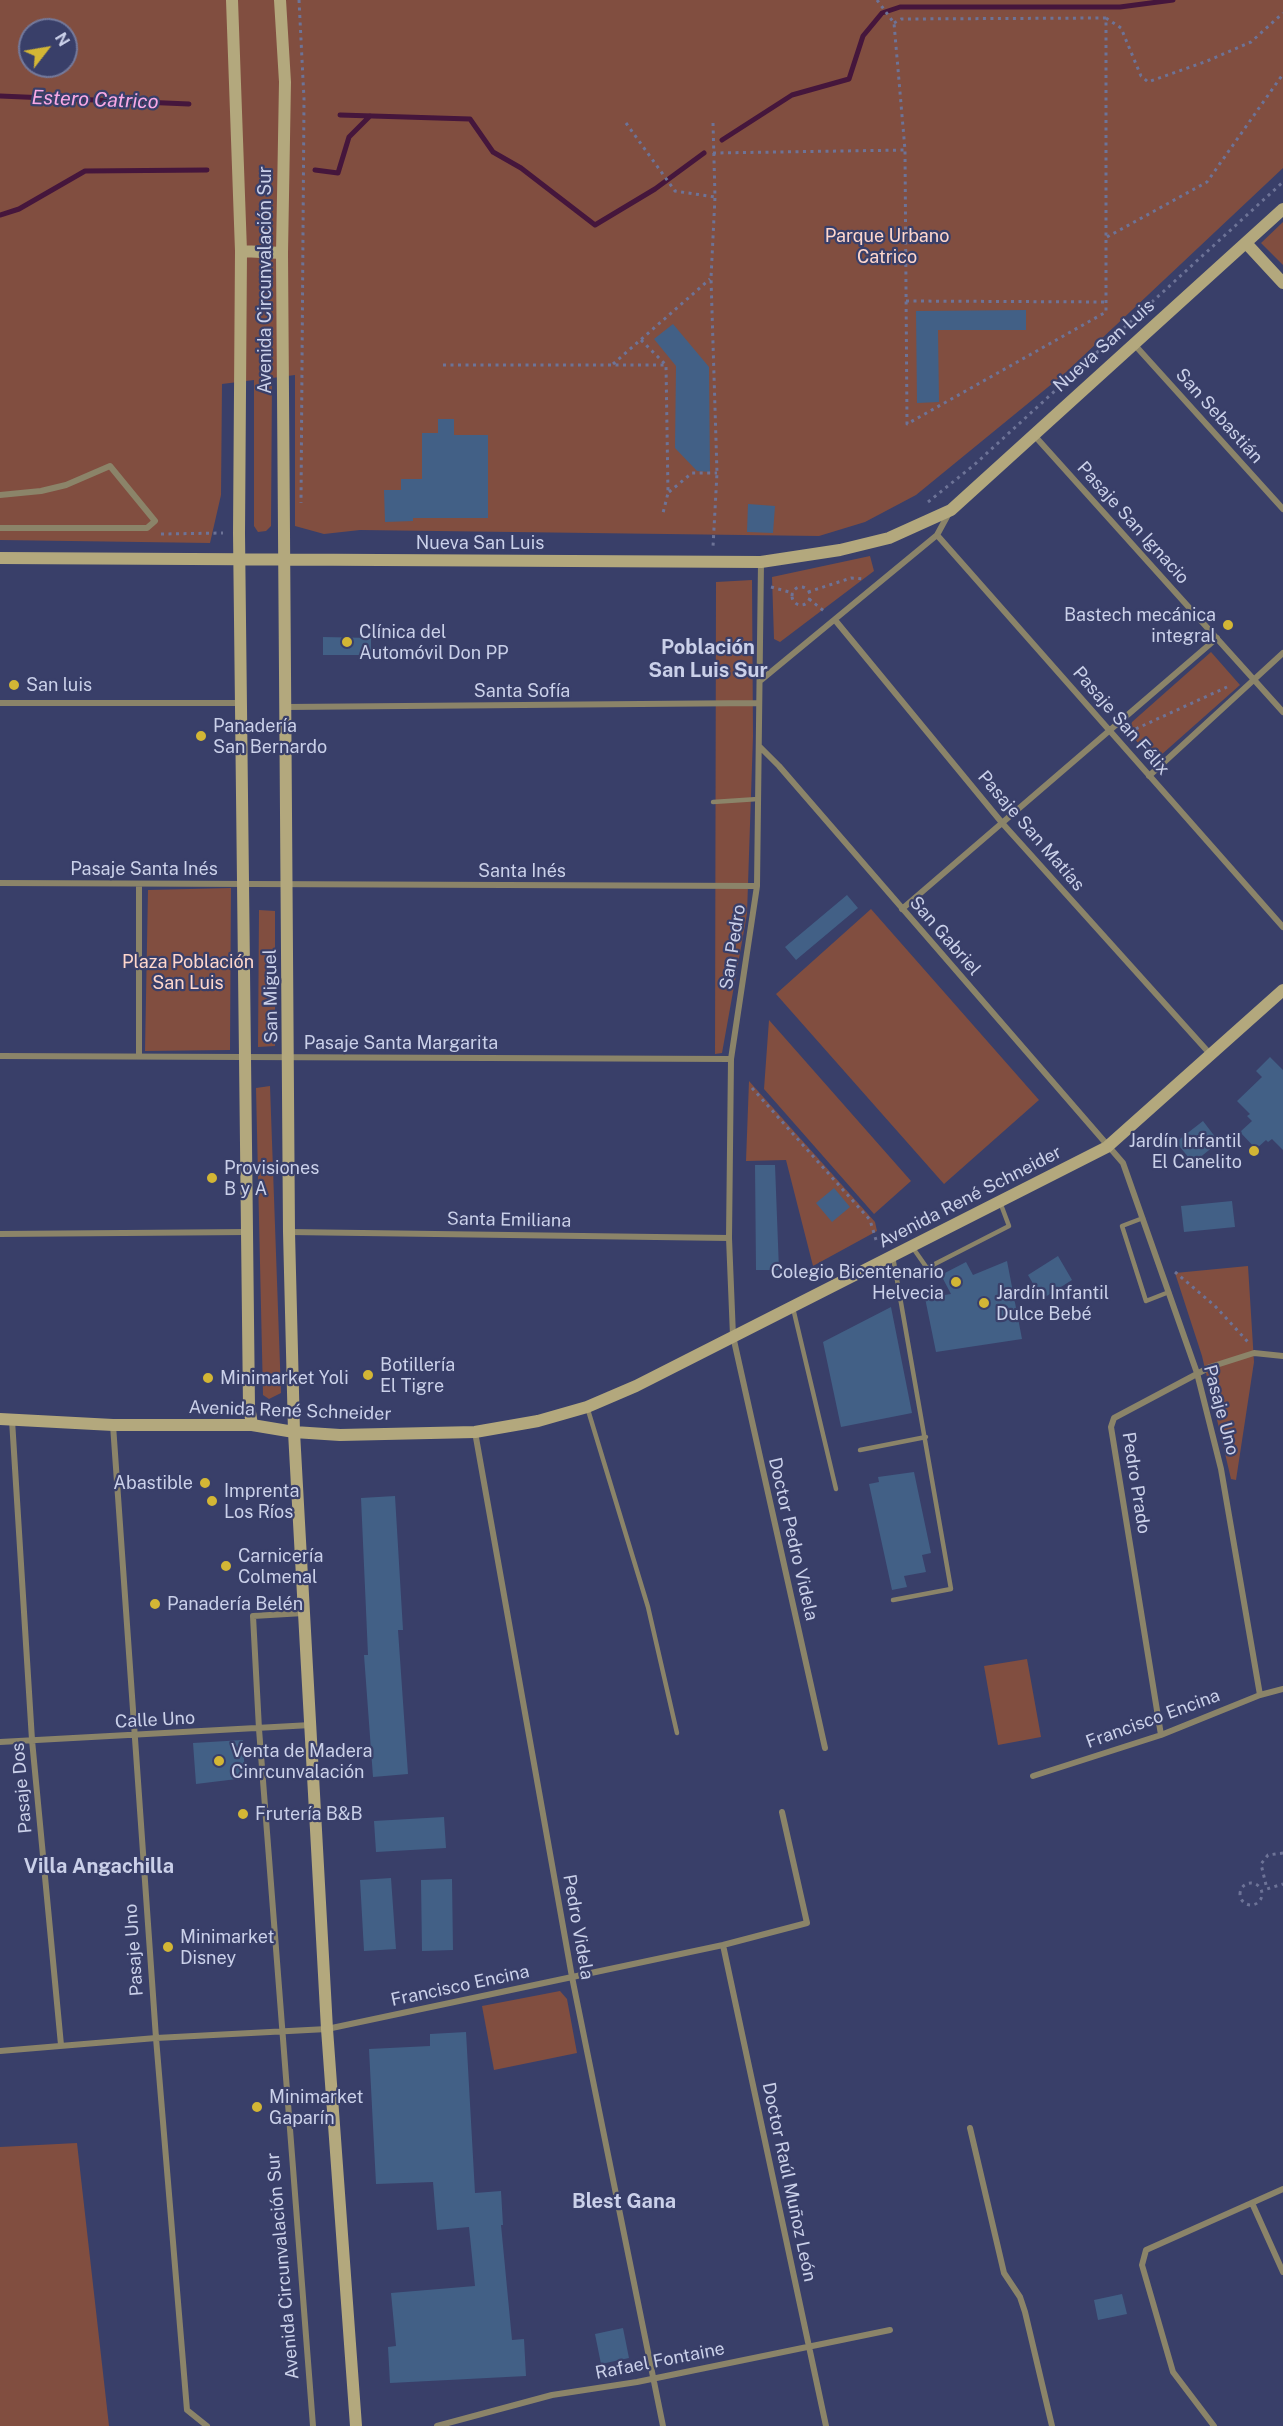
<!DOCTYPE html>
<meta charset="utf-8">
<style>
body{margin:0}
#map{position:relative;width:1283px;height:2426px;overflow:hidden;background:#393f69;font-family:"Public Sans",sans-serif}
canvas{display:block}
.north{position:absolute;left:18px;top:18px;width:60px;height:60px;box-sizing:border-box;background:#393f69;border:2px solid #73799c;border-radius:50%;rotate:59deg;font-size:16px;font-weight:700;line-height:24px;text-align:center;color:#cad0e9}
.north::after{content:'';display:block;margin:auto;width:21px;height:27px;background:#d3b635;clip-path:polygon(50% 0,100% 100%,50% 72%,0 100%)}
</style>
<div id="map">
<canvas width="1283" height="2426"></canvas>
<div class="north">N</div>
</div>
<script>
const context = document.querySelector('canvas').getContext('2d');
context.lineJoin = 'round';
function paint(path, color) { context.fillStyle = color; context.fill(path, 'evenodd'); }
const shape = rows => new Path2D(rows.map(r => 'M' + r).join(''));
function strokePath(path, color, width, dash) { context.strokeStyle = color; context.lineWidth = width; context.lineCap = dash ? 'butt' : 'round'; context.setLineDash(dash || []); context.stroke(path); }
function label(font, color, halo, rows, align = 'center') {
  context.font = font + ' "Public Sans",sans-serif'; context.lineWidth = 4.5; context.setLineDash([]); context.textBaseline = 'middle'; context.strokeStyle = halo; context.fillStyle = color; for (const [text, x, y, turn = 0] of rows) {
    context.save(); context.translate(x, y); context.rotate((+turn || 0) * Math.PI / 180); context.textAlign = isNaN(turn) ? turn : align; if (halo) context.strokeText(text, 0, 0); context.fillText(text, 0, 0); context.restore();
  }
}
const green = shape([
 [0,0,1283,0,1283,168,1064,374,916,495,865,522,819,536,360,530,324,534,295,526,295,375,272,378,271,526,266,531,258,532,254,526,254,380,222,384,221,495,210,543,0,540],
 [30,30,66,30,66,66,30,66],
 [1283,222,1283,265,1261,243],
 [870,556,874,571,780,642,774,639,772,577],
 [752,580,753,736,747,914,722,1053,715,1054,716,582],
 [1211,652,1240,685,1161,755,1148,755,1129,732,1132,722],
 [231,888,230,1050,145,1051,148,890],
 [871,909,1039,1100,944,1184,776,994],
 [259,910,275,911,275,1046,258,1047],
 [769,1020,911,1181,874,1214,764,1089],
 [749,1081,875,1222,877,1231,813,1266,786,1160,746,1161],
 [270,1086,281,1393,269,1399,263,1395,256,1088],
 [1248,1266,1254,1362,1236,1480,1231,1479,1202,1356,1175,1273],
 [1027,1659,1041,1737,998,1745,984,1666],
 [560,1991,567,1999,577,2053,494,2070,482,2006],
 [77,2143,109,2426,0,2426,0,2147]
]);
const stream = shape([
 [0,96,189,104],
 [340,115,470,119,493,152,521,168,595,225,655,189,704,153],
 [722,140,792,95,849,79,863,36,882,13,900,7,1120,7,1173,0],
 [315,170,338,173,349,137,370,116],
 [0,215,19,209,85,171,207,170]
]);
const building = shape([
 [1026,310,1026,330,938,330,939,402,917,403,916,311],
 [673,324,709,367,710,472,697,471,675,448,676,366,654,339],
 [438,419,454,419,454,435,488,435,488,518,413,518,413,521,385,522,384,490,401,490,401,479,422,479,422,433,438,433],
 [748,504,775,506,773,533,747,532],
 [323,637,371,638,371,655,323,655],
 [847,895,858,908,796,960,785,947],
 [1270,1057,1283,1070,1283,1150,1272,1139,1268,1142,1266,1140,1256,1149,1240,1132,1252,1121,1247,1116,1250,1114,1237,1101,1262,1077,1256,1071],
 [1203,1121,1219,1142,1193,1163,1176,1142],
 [755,1165,775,1165,779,1270,756,1270],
 [834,1188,850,1207,832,1222,816,1203],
 [1232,1201,1235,1227,1184,1232,1181,1206],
 [1058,1256,1072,1280,1042,1299,1028,1275],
 [1007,1261,1022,1339,936,1352,925,1298,951,1294,941,1275,966,1262,973,1275],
 [891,1307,912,1413,841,1427,823,1342],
 [914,1472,931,1553,922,1555,926,1572,904,1576,907,1587,892,1590,869,1484,879,1482,878,1477],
 [395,1496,403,1630,398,1630,408,1774,373,1777,364,1655,368,1655,361,1498],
 [243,1740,245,1778,196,1784,193,1743],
 [444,1817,446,1848,376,1852,374,1821],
 [391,1878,396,1949,364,1951,360,1880],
 [452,1879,453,1950,422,1951,421,1880],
 [466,2032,475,2193,501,2191,503,2225,501,2225,512,2340,524,2339,526,2376,390,2383,388,2347,396,2346,391,2293,475,2286,469,2227,437,2230,433,2182,376,2184,369,2049,430,2046,430,2034],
 [1122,2294,1127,2314,1098,2320,1094,2300],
 [623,2328,629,2358,601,2364,595,2334]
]);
const path = shape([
 [299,0,304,99,301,503],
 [877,0,894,23,905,150,907,424,1106,312,1106,18,901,19,894,23],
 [1106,18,1121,28,1141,76,1148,82,1207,61,1251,42,1283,13],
 [626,123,675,191,715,197],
 [713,123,715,197,711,278,717,473,713,547],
 [713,153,905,150],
 [1107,237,1207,182,1283,74],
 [906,301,1107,302],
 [641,340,666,365,668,493,663,513],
 [613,364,710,279],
 [443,365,666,365],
 [669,492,692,473,717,473],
 [928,502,974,465,1283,182],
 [161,534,223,533],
 [771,587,793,593],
 '792 596a9 9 0 1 1 18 0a9 9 0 1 1-18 0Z',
 [808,592,851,578,865,579],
 [809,599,824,611],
 [1129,732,1227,687],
 [752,1088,870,1220,876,1240],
 [1175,1272,1215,1306,1248,1342],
 [1283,1853,1268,1855,1261,1864,1267,1889,1283,1884],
 '1240 1894a11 11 0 1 1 22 0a11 11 0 1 1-22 0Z'
]);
const lane = shape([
 [713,802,758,799],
 [1143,1218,1122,1226,1146,1301,1169,1292],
 [913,1248,927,1268,1009,1226,1000,1202],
 [793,1308,836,1489],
 [588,1410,648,1607,677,1733],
 [860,1450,926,1437],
 [893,1600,951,1589,893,1257]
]);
const street = shape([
 [1133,343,1283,509],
 [1033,434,1283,712],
 [0,495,41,491,66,485,110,466,155,521,147,528,0,528],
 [937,535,1283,927],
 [761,562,757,886,731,1059,729,1238,733,1336,825,1748],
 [835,620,1003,824,1211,1055],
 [760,681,937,535,949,513],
 [0,703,242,703],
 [286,707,759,703],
 [759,746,779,766,1123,1163,1197,1373,1221,1469,1260,1695],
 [1149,776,1283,653],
 [0,883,757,886],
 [902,909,1217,638],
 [0,1056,731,1059],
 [139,1056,139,885],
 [289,1232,729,1238],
 [0,1234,247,1232],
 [12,1420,32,1740,61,2045],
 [113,1425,156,2038,187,2410,207,2426],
 [475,1432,572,1977,663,2426],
 [304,1613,253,1616,259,1729,313,2426],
 [1161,1735,1111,1427,1114,1418,1210,1367,1254,1353,1283,1356],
 [0,1742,311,1725],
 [1033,1776,1161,1735,1260,1695,1283,1689],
 [723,1945,826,2426],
 [0,2051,156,2038,327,2029,723,1945,807,1923,782,1812],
 [970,2128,1004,2273,1020,2297,1025,2312,1052,2426],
 [1252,2203,1283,2272],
 [437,2426,552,2395,637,2382,890,2330],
 [1214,2426,1173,2372,1142,2265,1146,2250,1283,2189]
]);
const secondary = shape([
 [232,0,241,251,239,533,249,1406,252,1425],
 [280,0,285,82,282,253,289,1232,294,1432,327,2029,356,2426],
 [1246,243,1283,283],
 [241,251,282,253],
 [0,558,761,562,840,550,889,538,951,510,1283,209],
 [0,1419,113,1425,252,1425,294,1432,340,1435,475,1432,538,1421,587,1407,636,1386,1107,1147,1283,990]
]);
const markers = [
 [1228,625,6,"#d3b635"],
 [347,642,6,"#d3b635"],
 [14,685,6,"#d3b635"],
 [201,736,6,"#d3b635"],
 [1254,1151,6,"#d3b635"],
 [212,1178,6,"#d3b635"],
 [956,1282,6,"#d3b635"],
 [984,1303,6,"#d3b635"],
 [368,1375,6,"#d3b635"],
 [208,1378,6,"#d3b635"],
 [205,1483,6,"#d3b635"],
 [212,1501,6,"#d3b635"],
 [226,1566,6,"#d3b635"],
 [155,1604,6,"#d3b635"],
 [219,1761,6,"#d3b635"],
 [243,1814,6,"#d3b635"],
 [168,1947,6,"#d3b635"],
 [257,2107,6,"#d3b635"]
];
const parkNames = [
 ["Parque Urbano",887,236],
 ["Catrico",887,257],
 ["Plaza Población",188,962],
 ["San Luis",188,983]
];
const streetNames = [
 ["Avenida Circunvalación Sur",265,280,-90],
 ["Nueva San Luis",1104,346,-42],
 ["San Sebastián",1219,416,48],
 ["Pasaje San Ignacio",1133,523,48],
 ["Nueva San Luis",480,543],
 ["Santa Sofía",522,691],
 ["Pasaje San Félix",1121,721,49],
 ["Pasaje San Matías",1031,831,49],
 ["Pasaje Santa Inés",144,869],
 ["Santa Inés",522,871],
 ["San Gabriel",945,936,49],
 ["San Pedro",733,947,-81],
 ["San Miguel",271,996,-91],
 ["Pasaje Santa Margarita",401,1043],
 ["Avenida René Schneider",970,1197,-27],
 ["Santa Emiliana",509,1220,1],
 ["Pasaje Uno",1221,1410,75],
 ["Avenida René Schneider",290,1411,2],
 ["Pedro Prado",1136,1483,81],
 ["Doctor Pedro Videla",793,1539,77],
 ["Francisco Encina",1153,1719,-20],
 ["Calle Uno",155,1720,-3],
 ["Pasaje Dos",22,1788,-95],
 ["Pedro Videla",578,1927,80],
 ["Pasaje Uno",134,1950,-94],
 ["Francisco Encina",460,1986,-12],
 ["Doctor Raúl Muñoz León",789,2182,78],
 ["Avenida Circunvalación Sur",283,2266,-95],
 ["Rafael Fontaine",660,2361,-11]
];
const poiNames = [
 ["Bastech mecánica",1216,615,"right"],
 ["integral",1216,636,"right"],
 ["Clínica del",359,632],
 ["Automóvil Don PP",359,653],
 ["San luis",26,685],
 ["Panadería",213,726],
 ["San Bernardo",213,747],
 ["Jardín Infantil",1242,1141,"right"],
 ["El Canelito",1242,1162,"right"],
 ["Provisiones",224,1168],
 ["B y A",224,1189],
 ["Colegio Bicentenario",944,1272,"right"],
 ["Helvecia",944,1293,"right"],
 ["Jardín Infantil",996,1293],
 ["Dulce Bebé",996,1314],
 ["Botillería",380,1365],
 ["El Tigre",380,1386],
 ["Minimarket Yoli",220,1378],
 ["Abastible",193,1483,"right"],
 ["Imprenta",224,1491],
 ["Los Ríos",224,1512],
 ["Carnicería",238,1556],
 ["Colmenal",238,1577],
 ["Panadería Belén",167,1604],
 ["Venta de Madera",231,1751],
 ["Cinrcunvalación",231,1772],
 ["Frutería B&B",255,1814],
 ["Minimarket",180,1937],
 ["Disney",180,1958],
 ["Minimarket",269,2097],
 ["Gaparín",269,2118]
];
const waterNames = [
 ["Estero Catrico",95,100,2]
];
const neighbourhoodNames = [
 ["Población",708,648],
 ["San Luis Sur",708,671],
 ["Villa Angachilla",99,1867],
 ["Blest Gana",624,2202]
];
paint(green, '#814e40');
strokePath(stream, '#45163c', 5);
paint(building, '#426086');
strokePath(path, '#6d7397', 3, [3, 4.5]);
strokePath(lane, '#8b8469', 4.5);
strokePath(street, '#8b8469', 6);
strokePath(secondary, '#b3a87d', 12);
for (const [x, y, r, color] of markers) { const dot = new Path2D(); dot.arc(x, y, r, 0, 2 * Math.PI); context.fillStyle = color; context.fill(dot); strokePath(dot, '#393f69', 2); }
label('18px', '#ffd7cc', '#393f69', parkNames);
label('18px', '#cad0e9', '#393f69', streetNames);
label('18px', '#cad0e9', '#393f69', poiNames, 'left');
label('italic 20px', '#f8a9e5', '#393f69', waterNames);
label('bold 20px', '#cad0e9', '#393f69', neighbourhoodNames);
</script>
